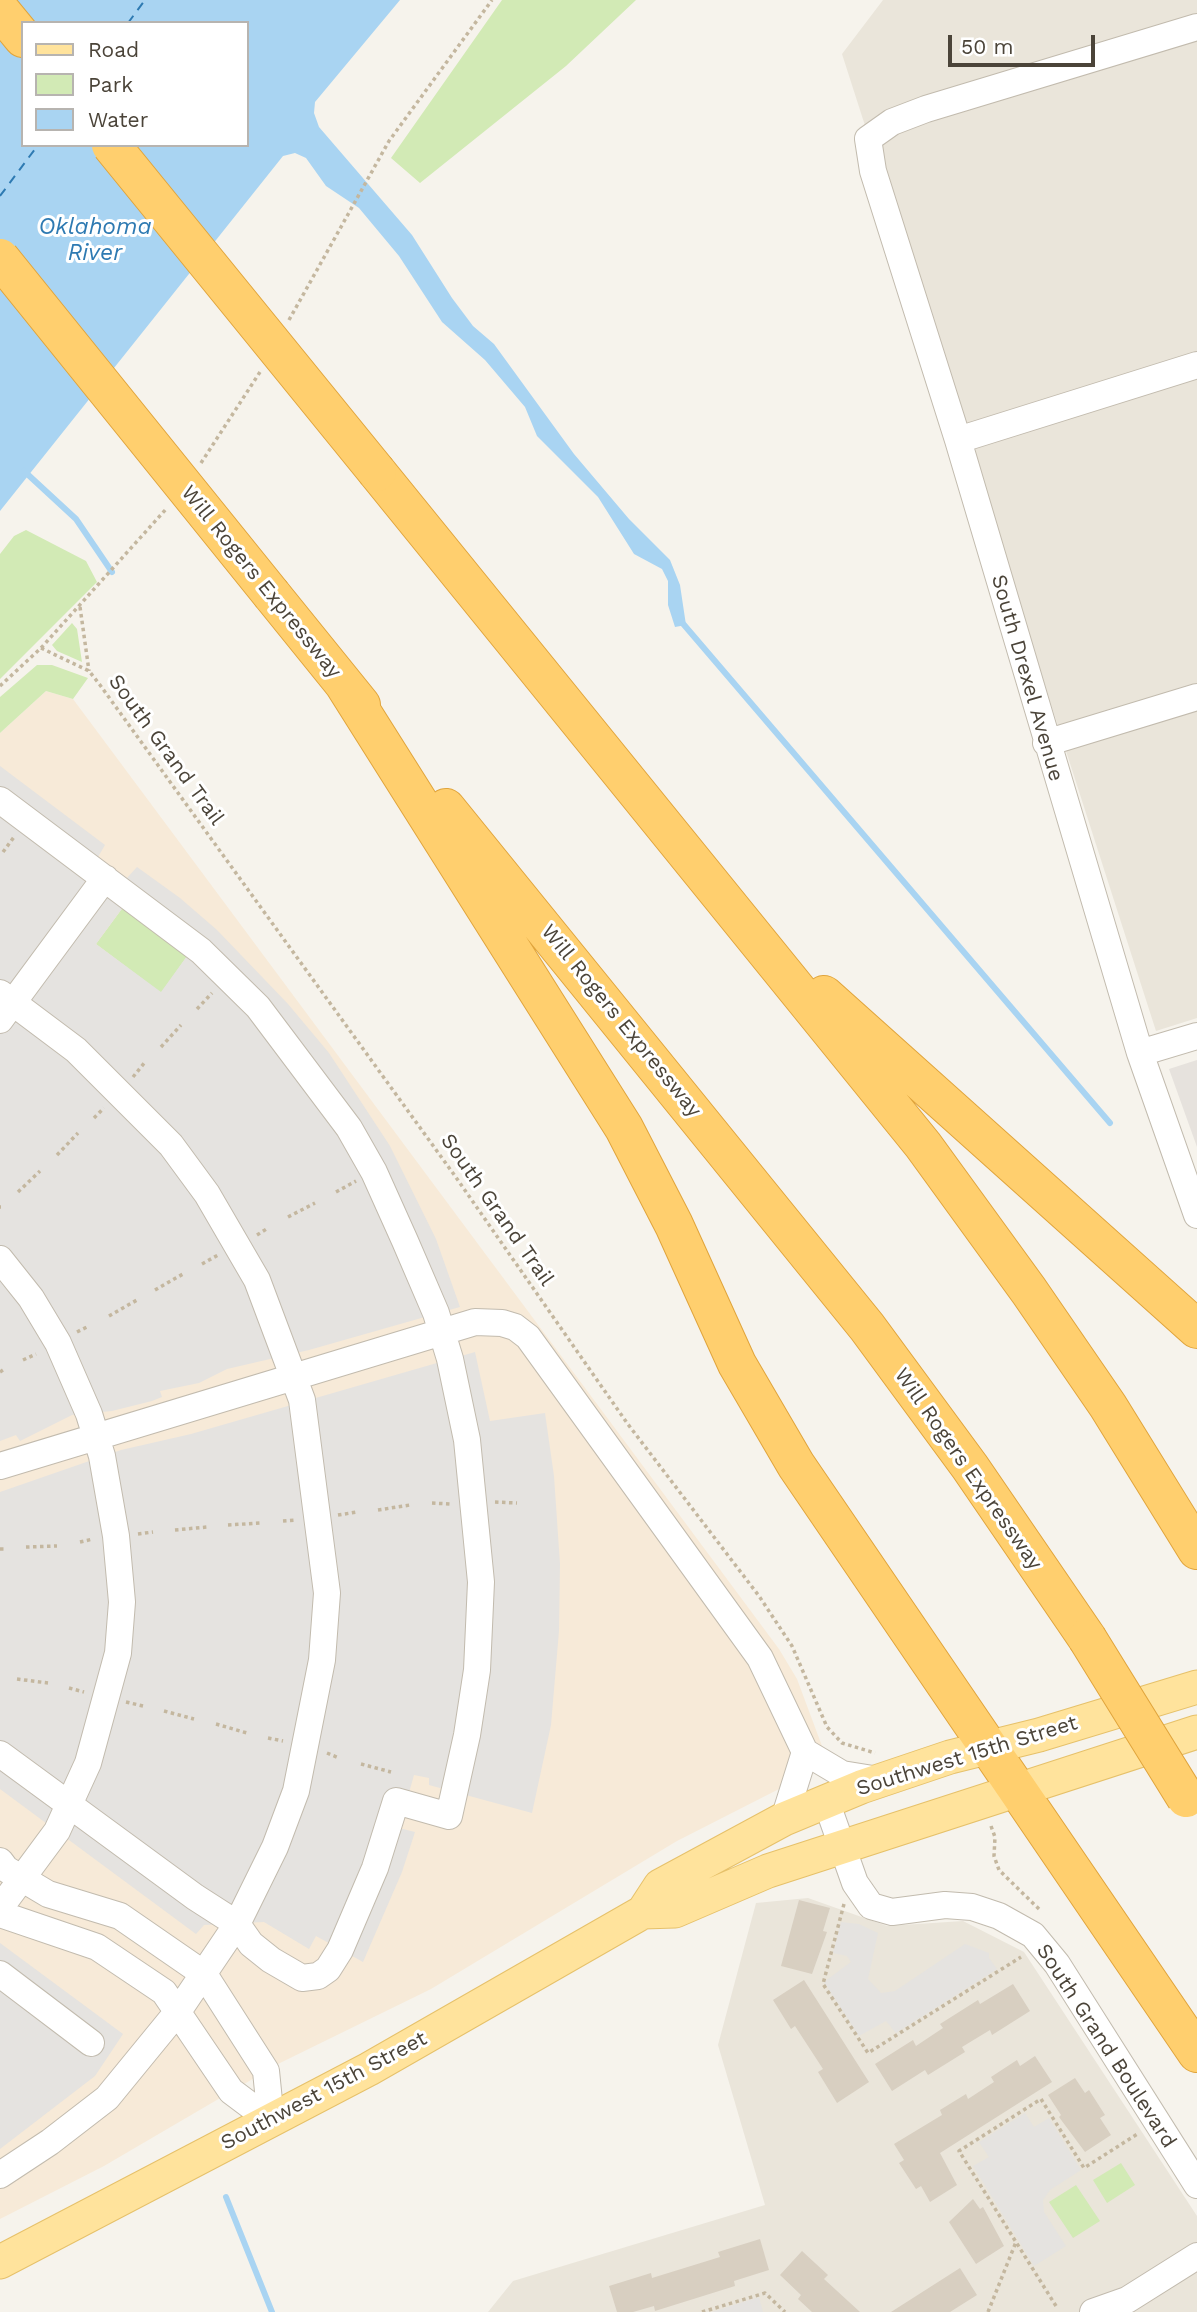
<!DOCTYPE html>
<style>
body{margin:0}
#map{position:relative;width:1197px;height:2312px;overflow:hidden;background:#f6f3ec;font-family:"Work Sans",sans-serif}
canvas{display:block}
.legend{position:absolute;left:21px;top:21px;width:228px;height:126px;box-sizing:border-box;background:#fff;border:2px solid #b7b4b0;margin:0;padding:9px 12px;list-style:none;font-size:21px;color:#4b4439}
.legend li{display:flex;align-items:center;gap:14px;height:35px}
.legend b{width:35px;border:2px solid #b7b4b0}
.scale{position:absolute;left:948px;top:35px;width:147px;height:32px;box-sizing:border-box;border:4px solid #4b4439;border-top:0;padding-left:9px;font-size:21px;line-height:24px;white-space:nowrap;color:#4b4439;-webkit-text-stroke:5px #fff;paint-order:stroke}
</style>
<div id="map">
<canvas width="1197" height="2312"></canvas>
<ul class="legend">
<li><b style="height:9px;background:#ffe39c"></b>Road</li>
<li><b style="height:19px;background:#d2eab5"></b>Park</li>
<li><b style="height:19px;background:#a9d4f2"></b>Water</li>
</ul>
<div class="scale">50 m</div>
</div>
<script>
const context = document.querySelector('canvas').getContext('2d');
context.lineJoin = 'round';
function paint(path, color) { context.fillStyle = color; context.fill(path, 'evenodd'); }
const shape = rows => new Path2D(rows.map(r => 'M' + r).join(''));
function strokePath(path, color, width, dash) { context.strokeStyle = color; context.lineWidth = width; context.lineCap = dash ? 'butt' : 'round'; context.setLineDash(dash || []); context.stroke(path); }
function label(font, color, halo, rows, align = 'center') {
  context.font = font + ' "Work Sans",sans-serif'; context.lineWidth = 6; context.setLineDash([]); context.textBaseline = 'middle'; context.strokeStyle = halo; context.fillStyle = color; for (const [text, x, y, turn = 0] of rows) {
    context.save(); context.translate(x, y); context.rotate((+turn || 0) * Math.PI / 180); context.textAlign = isNaN(turn) ? turn : align; if (halo) context.strokeText(text, 0, 0); context.fillText(text, 0, 0); context.restore();
  }
}
const residential = shape([
 [883,0,1197,0,1197,1018,1156,1031,842,54],
 [808,1898,887,1926,963,1921,1024,1952,1197,2216,1197,2312,488,2312,513,2281,765,2205,718,2045,756,1903]
]);
const commercial = shape([
 [46,691,73,699,779,1649,797,1679,822,1746,793,1756,779,1789,677,1841,431,1989,280,2063,104,2166,0,2219,0,733]
]);
const industrial = shape([
 [1197,1060,1197,1147,1169,1069]
]);
const green = shape([
 [502,0,636,0,566,66,420,183,391,158],
 [26,530,86,561,97,582,0,679,0,554,14,536],
 [72,623,77,629,82,662,57,651,52,645],
 [37,665,52,665,88,678,73,699,46,691,0,733,0,697],
 [135,891,200,938,161,993,96,944],
 [1121,2163,1135,2185,1107,2203,1093,2180],
 [1076,2185,1100,2221,1073,2238,1049,2202]
]);
const parking = shape([
 [0,766,105,845,98,857,127,878,137,867,180,898,217,930,288,1004,329,1053,390,1146,436,1239,460,1307,309,1350,227,1369,199,1383,160,1391,162,1397,152,1401,112,1411,72,1415,20,1441,16,1435,0,1441],
 [135,891,200,938,161,992,96,944],
 [475,1352,490,1421,545,1413,554,1476,560,1564,559,1631,551,1725,532,1813,429,1785,429,1778,414,1775,399,1828,415,1832,402,1872,363,1962,316,1936,309,1949,264,1922,204,1925,196,1934,0,1789,0,1492,121,1450,191,1434],
 [841,1922,859,1924,878,1933,868,1979,881,1993,895,1991,965,1944,989,1953,989,1958,997,1969,896,2033,886,2021,859,2036,824,1982,851,1962,847,1956,833,1953],
 [0,1943,123,2034,95,2076,0,2149],
 [1025,2113,1034,2127,1049,2118,1081,2170,1050,2190,1043,2200,1044,2212,1066,2246,1034,2266,973,2166,989,2157,979,2142],
 [759,2297,763,2312,712,2312]
]);
const water = shape([
 [0,0,400,0,315,102,314,113,319,127,412,235,452,298,473,326,494,344,574,454,629,519,670,560,680,585,686,625,675,627,668,605,668,581,662,569,634,554,598,497,537,436,525,407,485,360,442,322,399,256,359,208,326,186,306,158,295,153,283,156,0,511],
 [23,23,247,23,247,145,23,145]
]);
const stream = shape([
 [24,471,76,519,112,572],
 [679,619,1110,1123],
 [226,2197,272,2312]
]);
const ferry = shape([
 [128,23,145,0],
 [0,196,38,145]
]);
const building = shape([
 [799,1900,830,1908,823,1931,827,1932,812,1974,781,1966],
 [804,1980,869,2082,837,2103,818,2072,823,2069,795,2026,791,2029,773,2000],
 [1013,1984,1030,2011,992,2035,990,2030,962,2047,965,2052,928,2075,925,2070,892,2091,875,2064,913,2040,916,2046,943,2028,940,2024,978,2000,980,2004],
 [1035,2056,1052,2082,940,2153,957,2185,930,2202,921,2186,916,2189,899,2163,904,2160,894,2144,942,2115,940,2110,966,2094,968,2099,994,2082,991,2077,1017,2060,1020,2066],
 [1075,2078,1085,2093,1089,2090,1105,2115,1100,2118,1111,2135,1085,2152,1059,2117,1061,2115,1048,2095],
 [973,2199,980,2209,983,2207,1004,2246,976,2264,949,2222],
 [760,2239,769,2270,734,2281,735,2286,655,2311,654,2306,633,2312,617,2312,609,2286,651,2273,652,2278,720,2257,718,2252],
 [802,2251,828,2275,824,2279,860,2312,812,2312,798,2299,801,2295,780,2275],
 [960,2268,977,2295,950,2312,891,2312]
]);
const path = shape([
 [289,320,389,141,492,0],
 [201,463,260,372],
 [80,607,89,671],
 [41,648,89,671,100,685,455,1176,627,1423,759,1596,792,1646,827,1727,842,1743,875,1753],
 [0,686,41,648,167,508],
 [3,852,14,837],
 [197,1009,212,993],
 [161,1047,181,1025],
 [133,1077,145,1062],
 [94,1118,104,1108],
 [57,1155,78,1133],
 [18,1192,40,1171],
 [336,1192,356,1181],
 [0,1207,1,1207],
 [288,1217,315,1203],
 [257,1235,268,1228],
 [202,1264,218,1255],
 [155,1290,183,1274],
 [109,1316,137,1300],
 [77,1332,89,1326],
 [23,1360,36,1354],
 [0,1372,3,1370],
 [495,1502,517,1503],
 [432,1503,450,1504],
 [378,1510,410,1505],
 [338,1515,357,1512],
 [283,1521,296,1520],
 [228,1525,260,1523],
 [175,1530,207,1527],
 [138,1534,153,1532],
 [80,1542,93,1539],
 [26,1547,57,1546],
 [0,1549,5,1549],
 [17,1679,48,1683],
 [69,1688,84,1692],
 [126,1702,143,1706],
 [164,1711,194,1719],
 [216,1724,247,1733],
 [268,1738,283,1741],
 [327,1753,339,1758],
 [361,1764,391,1772],
 [991,1826,995,1837,994,1856,999,1870,1041,1911],
 [844,1904,823,1984,868,2053,1021,1957],
 [1056,2306,959,2151,1041,2099,1084,2168,1139,2133],
 [702,2312,765,2293,785,2312],
 [988,2312,1016,2242]
]);
const minor = shape([
 [1197,27,926,109,892,122,868,139,873,171,958,440,1140,1053,1197,1215],
 [958,440,1197,365],
 [1046,743,1197,697],
 [0,800,201,951,258,1007,349,1128,374,1172,405,1241,436,1313,450,1359,467,1440,481,1582,477,1670,467,1735,449,1816,396,1801,375,1868,340,1950,328,1969,318,1976,302,1978,271,1960,251,1944,237,1924,195,1897,0,1754],
 [0,993,76,1050,171,1145,207,1194,257,1280,302,1400,327,1593,322,1660,296,1791,275,1847,237,1924,179,2010,107,2098,50,2142,0,2175],
 [0,1020,105,878],
 [1140,1053,1197,1036],
 [0,1259,31,1298,58,1343,89,1414,102,1456,116,1536,122,1602,118,1653,88,1763,57,1831,0,1908],
 [0,1466,475,1322,502,1323,515,1327,528,1337,760,1658,805,1752],
 [826,1801,855,1883,871,1906,892,1912,945,1905,972,1907,999,1916,1033,1935,1057,1964,1197,2185],
 [784,1819,805,1752,842,1774,879,1780],
 [0,1861,6,1869,48,1894,120,1916,204,1974,266,2071,271,2121],
 [0,1914,97,1947,164,1992,231,2091,271,2121],
 [0,1974,91,2043],
 [1093,2312,1127,2300,1197,2256]
]);
const major = shape([
 [643,1912,675,1911,768,1871,1197,1732],
 [0,2262,369,2069,643,1912,660,1886,784,1819,861,1787,950,1757,1039,1735,1197,1687]
]);
const highway = shape([
 [0,10,23,38],
 [377,472,923,1145,1029,1291,1108,1406,1197,1550],
 [272,595,361,705],
 [344,684,624,1128,674,1225,737,1364,796,1465,1197,2053],
 [446,808,867,1327,970,1467,1087,1638],
 [824,995,1197,1329]
]);
const highwayBridge = shape([
 [111,145,377,472],
 [0,258,272,595],
 [1087,1638,1186,1798]
]);
const streetNames = [
 ["Will Rogers Expressway",261,582,51],
 ["South Drexel Avenue",1027,678,74],
 ["South Grand Trail",166,750,54],
 ["Will Rogers Expressway",621,1021,51],
 ["South Grand Trail",497,1210,55],
 ["Will Rogers Expressway",968,1469,55],
 ["Southwest 15th Street",967,1756,-17],
 ["South Grand Boulevard",1106,2046,57],
 ["Southwest 15th Street",324,2091,-28]
];
const waterNames = [
 ["Oklahoma",95,227],
 ["River",95,253]
];
paint(residential, '#eae5da');
paint(commercial, '#f7ead8');
paint(industrial, '#e6e2dd');
paint(green, '#d2eab5');
paint(parking, '#e5e3e0');
paint(water, '#a9d4f2');
strokePath(stream, '#a9d4f2', 6);
strokePath(ferry, '#2e7ab2', 2, [9, 7]);
paint(building, '#d8cfc1');
strokePath(minor, '#c2bbae', 28);
strokePath(major, '#e6c16a', 35);
strokePath(highway, '#e0a43c', 40);
strokePath(path, '#c4b79f', 3.5, [3.5, 3.5]);
strokePath(minor, '#fff', 26);
strokePath(major, '#ffe39c', 33);
strokePath(highway, '#ffcf6e', 38);
strokePath(highwayBridge, '#e0a43c', 40, []);
strokePath(highwayBridge, '#ffcf6e', 38);
label('21px', '#4b4439', '#fff', streetNames);
label('italic 23px', '#2e7ab2', '#fff', waterNames);
</script>
